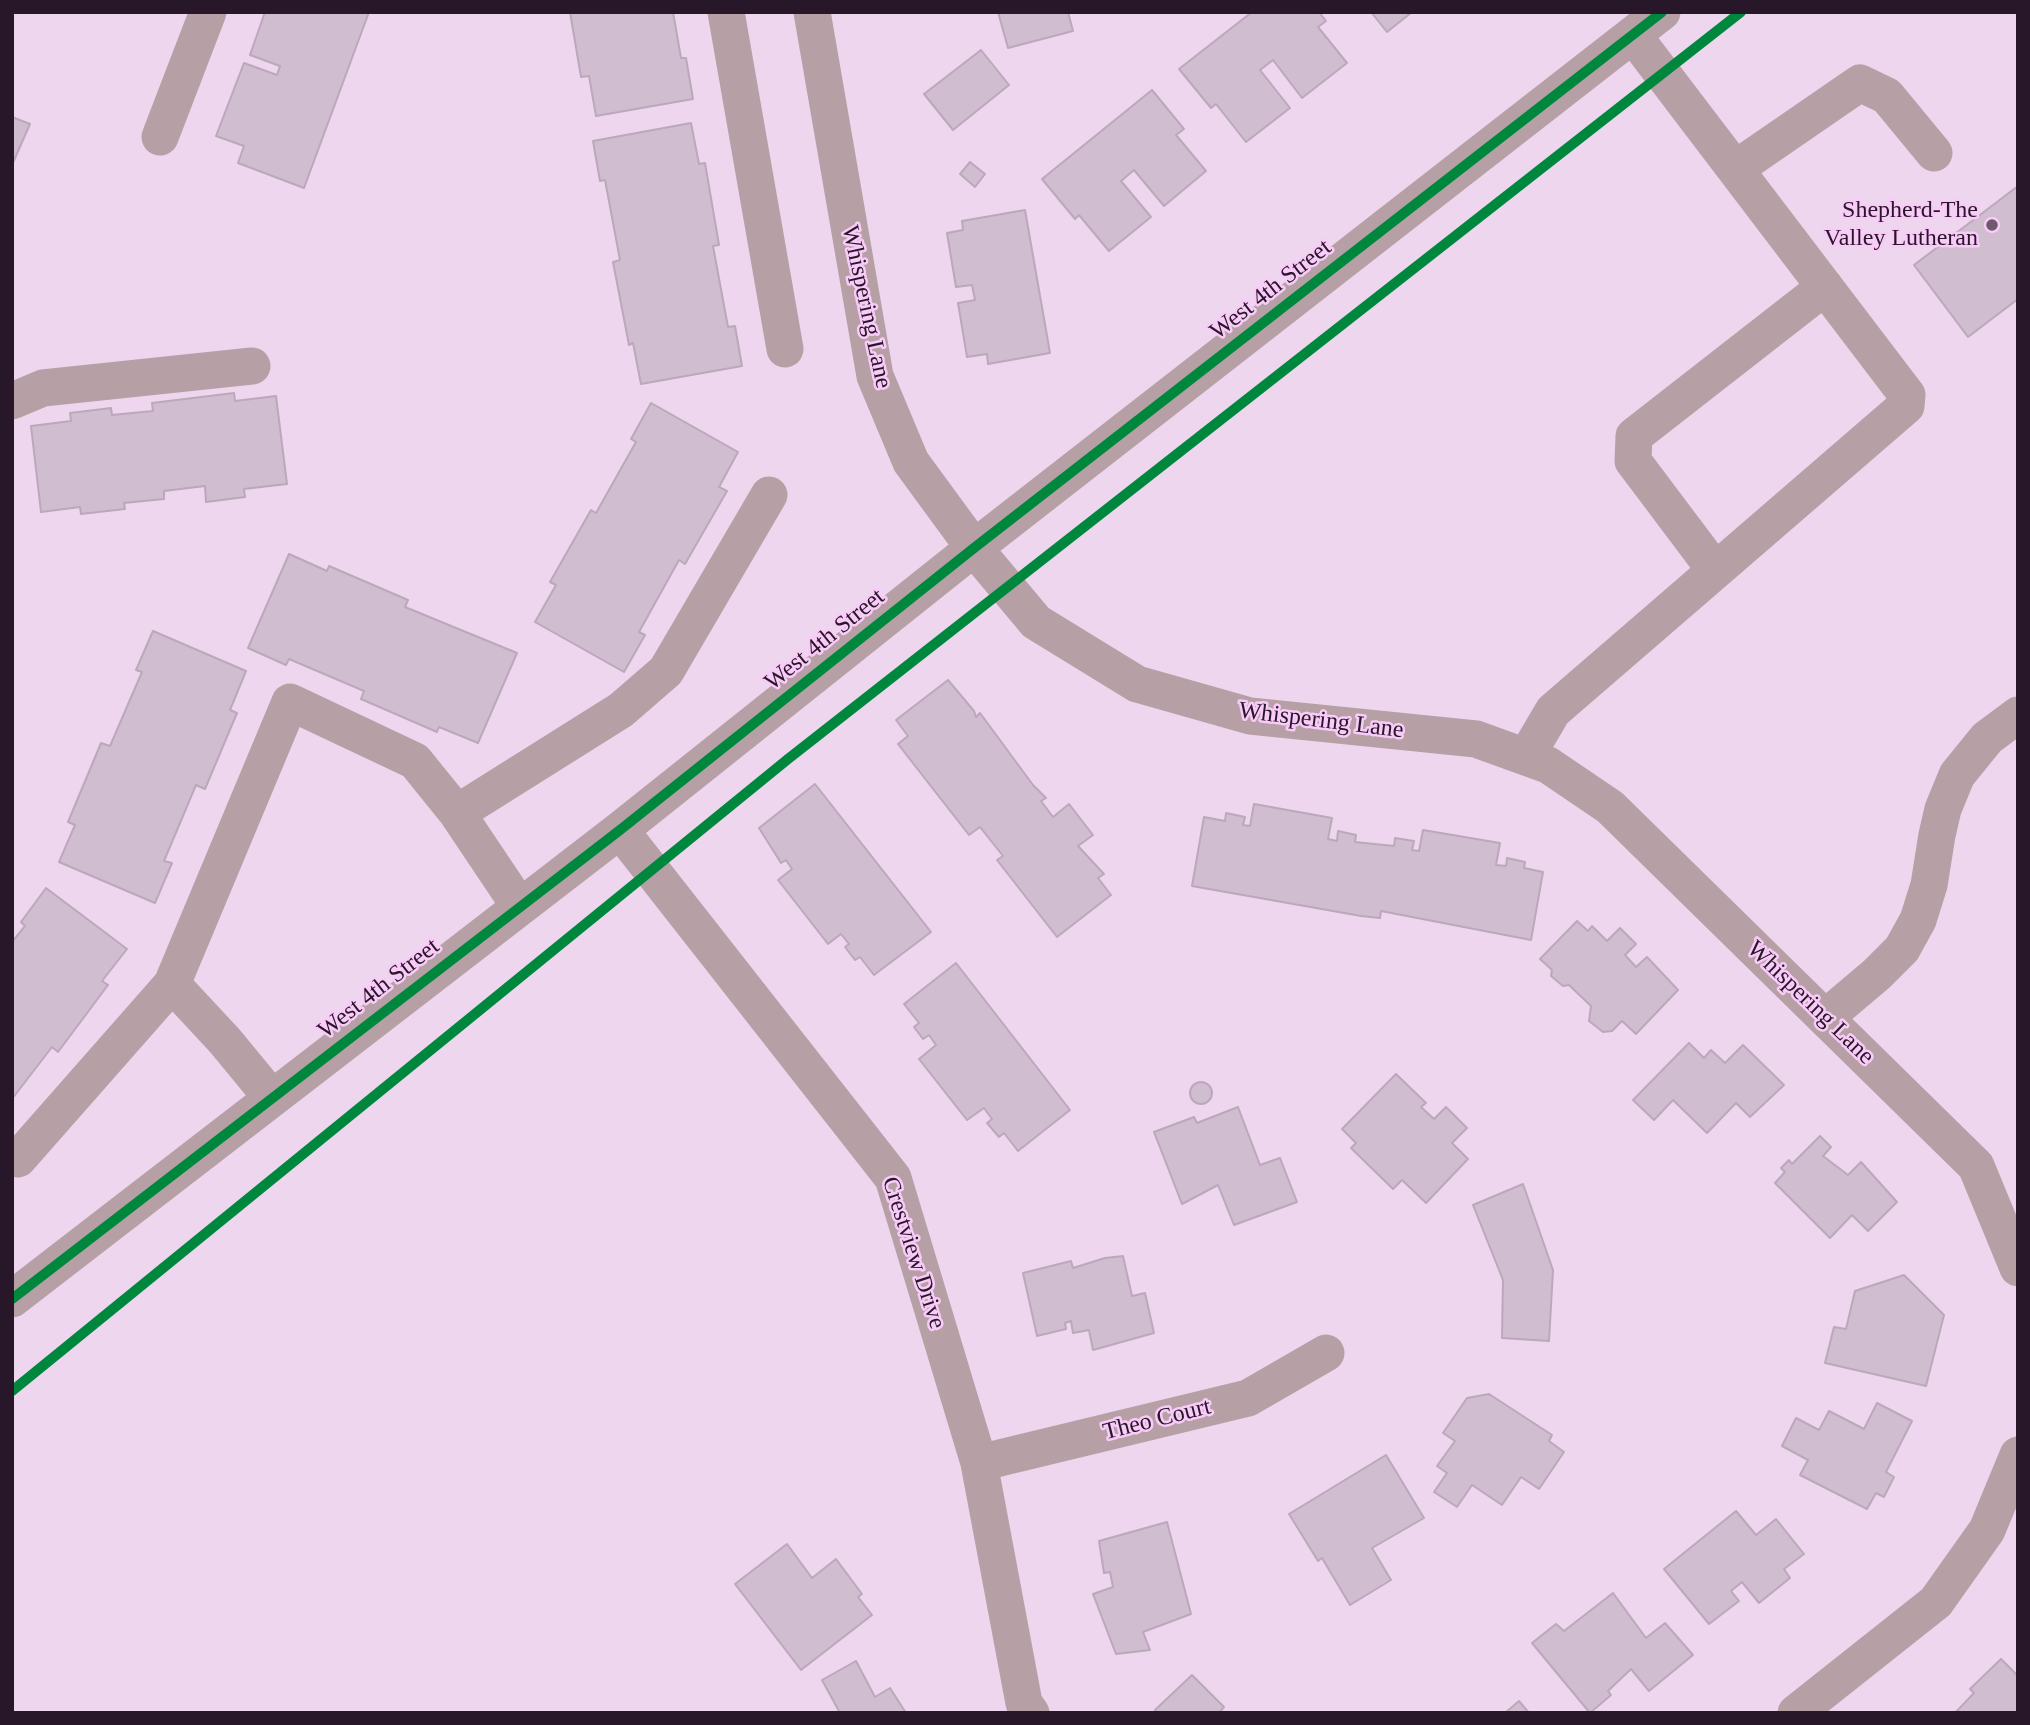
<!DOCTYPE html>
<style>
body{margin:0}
#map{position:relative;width:2030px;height:1725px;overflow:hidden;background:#eed6ee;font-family:"Times New Roman",serif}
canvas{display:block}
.frame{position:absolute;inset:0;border:14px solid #281728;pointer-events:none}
</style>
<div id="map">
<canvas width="2030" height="1725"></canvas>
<div class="frame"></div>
</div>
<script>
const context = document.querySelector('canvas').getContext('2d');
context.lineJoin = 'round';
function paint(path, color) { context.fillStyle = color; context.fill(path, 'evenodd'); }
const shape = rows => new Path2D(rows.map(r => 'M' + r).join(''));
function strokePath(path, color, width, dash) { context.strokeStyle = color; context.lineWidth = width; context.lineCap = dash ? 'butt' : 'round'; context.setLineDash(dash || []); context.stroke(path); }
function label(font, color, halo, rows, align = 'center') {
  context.font = font + ' "Times New Roman",serif'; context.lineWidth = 5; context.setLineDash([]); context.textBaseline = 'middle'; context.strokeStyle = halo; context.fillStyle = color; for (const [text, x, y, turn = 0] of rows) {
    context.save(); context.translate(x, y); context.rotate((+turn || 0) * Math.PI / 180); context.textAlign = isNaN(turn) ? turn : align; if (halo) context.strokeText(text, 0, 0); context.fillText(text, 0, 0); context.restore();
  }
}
const building = shape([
 [265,12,369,12,304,188,238,163,244,146,216,136,244,63,277,75,280,66,250,55,265,12],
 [570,12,673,12,681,58,686,58,693,99,596,116,589,76,581,77,570,12],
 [998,12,1068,12,1073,31,1008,48,998,12],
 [1252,12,1319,12,1326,21,1318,27,1347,63,1302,98,1273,60,1260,70,1290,108,1246,142,1216,104,1211,108,1179,69,1252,12],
 [1371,12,1412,12,1387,32,1371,12],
 [981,50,1009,85,953,130,924,94,981,50],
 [1152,90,1184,129,1176,135,1206,171,1164,206,1134,170,1121,181,1151,217,1109,251,1079,215,1075,219,1042,179,1152,90],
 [12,117,30,124,12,165,12,117],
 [691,123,699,164,705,163,719,245,713,246,728,327,735,326,742,366,641,384,633,343,629,345,613,262,620,260,605,180,600,181,593,141,691,123],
 [970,162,985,174,975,187,960,174,970,162],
 [2018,186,2018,299,1968,337,1914,265,2018,186],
 [1025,210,1050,353,988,364,987,354,967,357,958,303,975,300,972,285,956,287,947,233,963,230,962,221,1025,210],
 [234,393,235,401,276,396,287,484,244,489,245,497,206,502,205,486,164,491,164,499,124,503,125,509,81,514,80,507,41,512,31,426,71,421,70,413,111,408,112,415,153,411,152,403,234,393],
 [651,403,738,452,719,487,727,491,685,564,679,560,639,632,645,635,624,672,535,622,556,585,550,582,591,510,596,513,636,442,631,439,651,403],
 [289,554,327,571,329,566,408,600,405,607,517,653,478,743,439,727,437,732,361,699,364,691,289,659,286,665,248,648,289,554],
 [153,631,246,671,230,710,237,713,205,789,196,785,164,861,172,863,155,903,59,862,75,825,68,822,101,743,110,746,142,672,136,670,153,631],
 [948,680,974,711,976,717,980,713,1033,785,1046,798,1041,801,1053,817,1069,804,1093,835,1078,846,1104,874,1098,878,1111,895,1057,937,997,860,1003,856,980,827,969,835,898,744,908,736,896,720,948,680],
 [815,784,931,932,874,975,860,957,855,960,845,947,849,944,841,934,828,944,778,880,792,869,786,860,781,863,759,828,815,784],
 [1254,804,1332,818,1328,839,1337,841,1338,831,1356,835,1355,842,1394,846,1395,838,1414,841,1412,850,1419,851,1423,830,1500,843,1496,865,1506,866,1507,858,1525,862,1524,868,1543,872,1531,940,1381,911,1380,918,1361,916,1192,886,1204,817,1225,821,1226,813,1245,817,1243,825,1250,826,1254,804],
 [46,888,127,949,102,981,108,985,58,1052,52,1047,12,1099,12,942,25,926,21,922,46,888],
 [1577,921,1588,931,1592,926,1607,941,1620,928,1636,944,1625,955,1636,967,1647,957,1678,990,1636,1034,1622,1021,1612,1031,1603,1032,1589,1021,1591,1006,1569,985,1563,986,1551,976,1552,970,1540,959,1577,921],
 [956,963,1070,1110,1018,1151,1004,1133,999,1137,987,1123,992,1119,984,1108,967,1120,919,1059,936,1045,929,1035,923,1039,914,1027,919,1023,904,1004,956,963],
 [1689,1043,1704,1058,1711,1050,1725,1063,1743,1045,1784,1085,1750,1117,1736,1103,1707,1133,1673,1100,1654,1120,1633,1100,1689,1043],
 [1396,1074,1426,1103,1421,1107,1434,1119,1446,1107,1467,1128,1452,1143,1468,1159,1426,1203,1402,1180,1393,1189,1351,1148,1356,1143,1342,1129,1396,1074],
 '1190 1093a11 11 0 1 1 22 0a11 11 0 1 1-22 0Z',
 [1238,1107,1260,1165,1280,1158,1297,1202,1234,1225,1218,1185,1182,1204,1154,1132,1194,1117,1197,1123,1238,1107],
 [1820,1136,1831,1147,1823,1156,1848,1175,1861,1162,1897,1202,1868,1231,1852,1215,1830,1238,1775,1183,1785,1172,1781,1168,1789,1160,1792,1164,1820,1136],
 [1523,1184,1553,1270,1549,1341,1502,1338,1503,1280,1473,1205,1523,1184],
 [1123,1256,1132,1296,1145,1293,1154,1333,1093,1350,1089,1330,1073,1333,1071,1321,1065,1323,1066,1329,1037,1336,1023,1273,1071,1261,1073,1268,1105,1258,1123,1256],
 [1904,1275,1944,1315,1926,1386,1825,1363,1834,1327,1846,1329,1855,1291,1904,1275],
 [1489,1394,1552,1435,1549,1441,1564,1452,1539,1489,1521,1477,1502,1505,1472,1485,1457,1507,1434,1492,1447,1473,1437,1466,1455,1441,1443,1433,1467,1398,1489,1394],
 [1877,1403,1912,1421,1886,1472,1894,1477,1884,1497,1876,1493,1867,1509,1800,1475,1808,1460,1782,1446,1796,1418,1819,1430,1829,1411,1864,1429,1877,1403],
 [1386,1455,1424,1518,1372,1548,1391,1580,1350,1605,1322,1558,1318,1561,1289,1514,1386,1455],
 [1736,1511,1756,1535,1776,1519,1804,1554,1784,1569,1790,1578,1759,1603,1742,1582,1731,1591,1739,1601,1709,1624,1664,1569,1736,1511],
 [1167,1522,1191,1614,1143,1632,1150,1650,1116,1654,1093,1594,1113,1587,1110,1572,1104,1573,1099,1541,1167,1522],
 [787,1544,812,1578,836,1559,862,1594,858,1597,872,1615,801,1670,735,1584,787,1544],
 [1613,1593,1646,1638,1665,1623,1693,1655,1649,1691,1631,1669,1608,1691,1611,1695,1590,1713,1532,1643,1556,1624,1564,1631,1613,1593],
 [2001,1659,2018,1676,2018,1713,1955,1713,1974,1693,1970,1689,2001,1659],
 [856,1661,875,1697,890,1688,906,1713,840,1713,822,1680,856,1661],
 [1192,1675,1224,1707,1219,1713,1158,1713,1155,1710,1192,1675],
 [1519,1701,1529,1713,1505,1713,1519,1701]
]);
const minor = shape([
 [726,12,785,349],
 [812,12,875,376,911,462,974,548,1036,622,1137,684,1250,716,1476,739,1548,765,1610,807,1976,1166,2018,1268],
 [160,137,208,12],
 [1735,169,1860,83,1887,96,1934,153],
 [12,401,43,388,252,366],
 [1715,570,1633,461,1634,436,1825,287],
 [1526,757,1553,711,1906,406,1907,395,1633,35],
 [457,813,621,710,666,671,769,495],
 [620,830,893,1178,979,1463,1024,1703,1031,1713],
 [172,984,225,1041,272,1098],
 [1825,1018,1877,974,1902,949,1918,920,1929,885,1937,835,1943,809,1957,775,1987,738,2018,715],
 [18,1159,172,984,290,702,415,761,457,813,520,907],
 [12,1299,620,830,974,548,1662,12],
 [979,1463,1248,1398,1326,1353],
 [1796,1713,1936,1602,1987,1530,2018,1455]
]);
const cycleway = shape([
 [12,1299,620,830,974,548,1662,12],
 [12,1391,788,759,1741,12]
]);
const markers = [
 [1992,225,7,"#6d5a6d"]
];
const poiNames = [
 ["Shepherd-The",1978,211],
 ["Valley Lutheran",1978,239]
];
const streetNames = [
 ["West 4th Street",1271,290,-38],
 ["Whispering Lane",866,307,78],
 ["West 4th Street",825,640,-39],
 ["Whispering Lane",1321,721,7],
 ["West 4th Street",379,989,-38],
 ["Whispering Lane",1810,1003,44],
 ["Crestview Drive",913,1253,72],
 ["Theo Court",1157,1420,-14]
];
paint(building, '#d0bdd0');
strokePath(building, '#bba8bb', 2);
strokePath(minor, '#b7a0a5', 37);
strokePath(cycleway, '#00873e', 10);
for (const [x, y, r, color] of markers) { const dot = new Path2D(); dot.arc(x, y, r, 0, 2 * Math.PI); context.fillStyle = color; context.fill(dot); strokePath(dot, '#f9cbf8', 2.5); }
label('24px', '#281728', '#f9cbf8', poiNames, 'right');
label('24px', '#281728', '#f9cbf8', streetNames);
</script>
